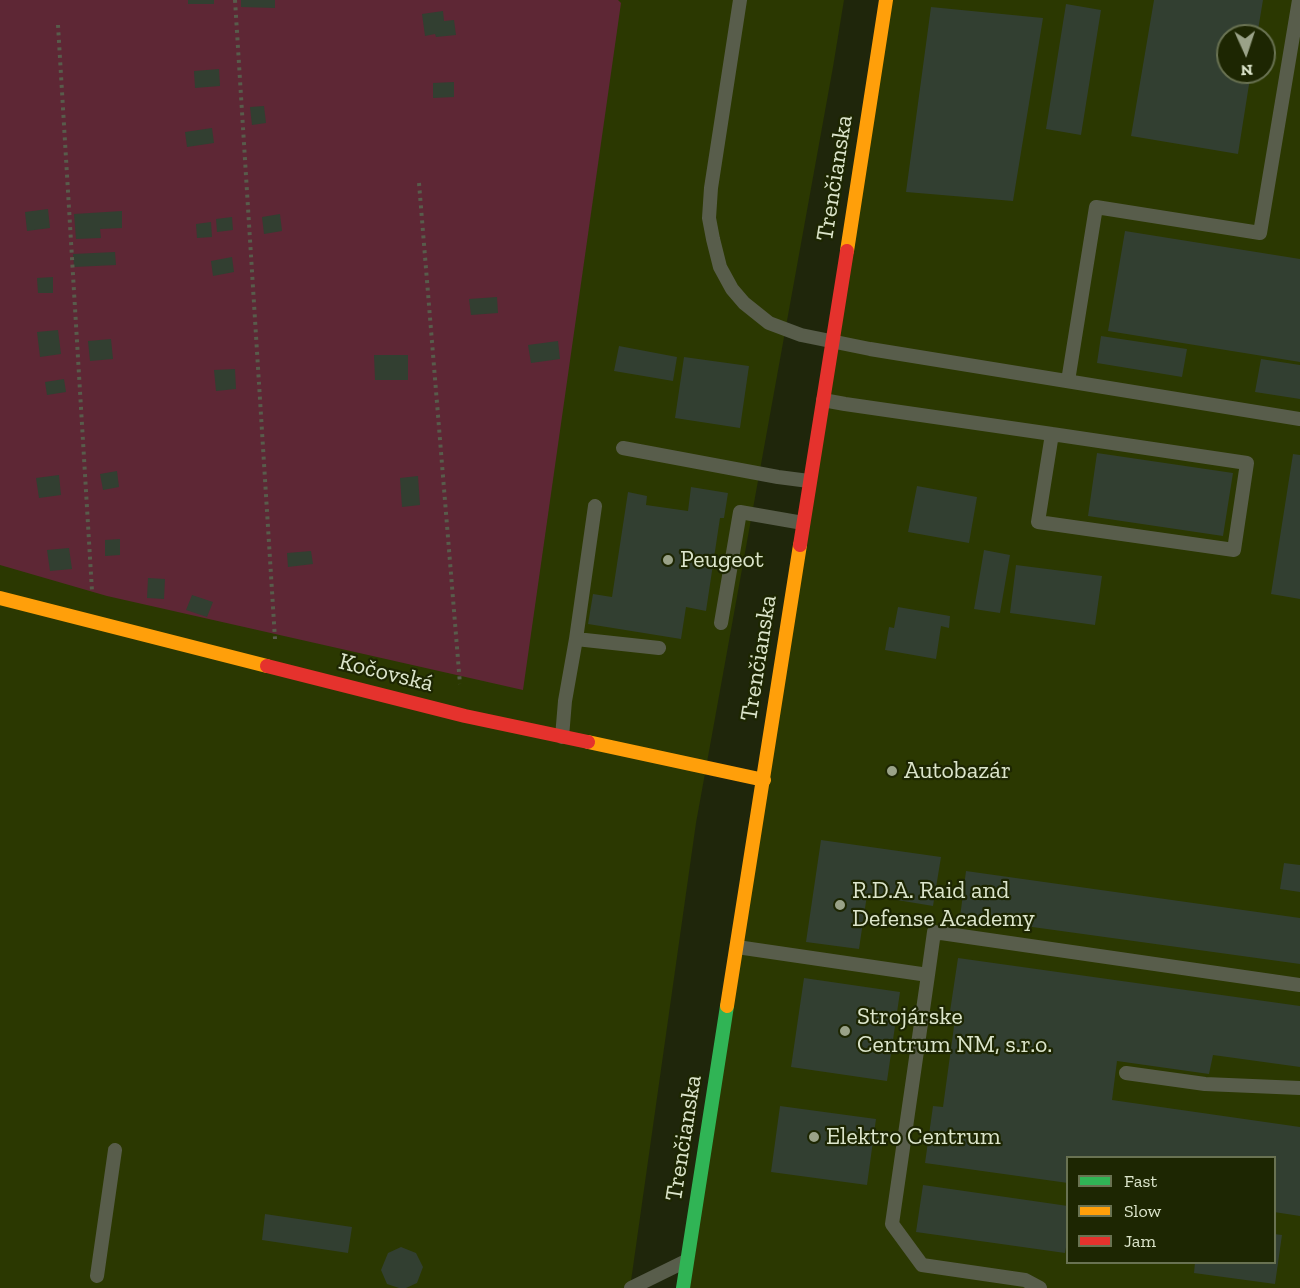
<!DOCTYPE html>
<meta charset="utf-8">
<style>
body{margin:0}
#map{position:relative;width:1300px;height:1288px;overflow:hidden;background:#1f260b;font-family:"Zilla Slab",serif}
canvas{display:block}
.legend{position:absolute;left:1066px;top:1156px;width:210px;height:108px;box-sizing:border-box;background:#1d2602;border:2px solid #697252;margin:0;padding:8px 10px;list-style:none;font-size:18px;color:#dce5cb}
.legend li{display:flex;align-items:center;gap:12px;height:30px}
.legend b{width:30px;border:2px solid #697252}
.north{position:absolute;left:1216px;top:24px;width:60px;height:60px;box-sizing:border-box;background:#1d2602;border:2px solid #697252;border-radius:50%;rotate:177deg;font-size:16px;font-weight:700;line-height:24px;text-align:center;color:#dce5cb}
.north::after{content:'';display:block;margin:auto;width:21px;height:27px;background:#9aa288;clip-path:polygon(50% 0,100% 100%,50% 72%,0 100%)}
</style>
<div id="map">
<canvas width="1300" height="1288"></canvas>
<ul class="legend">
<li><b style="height:8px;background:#30b455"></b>Fast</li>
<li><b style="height:8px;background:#ff9f0a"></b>Slow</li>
<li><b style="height:8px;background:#e5322d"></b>Jam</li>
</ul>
<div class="north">N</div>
</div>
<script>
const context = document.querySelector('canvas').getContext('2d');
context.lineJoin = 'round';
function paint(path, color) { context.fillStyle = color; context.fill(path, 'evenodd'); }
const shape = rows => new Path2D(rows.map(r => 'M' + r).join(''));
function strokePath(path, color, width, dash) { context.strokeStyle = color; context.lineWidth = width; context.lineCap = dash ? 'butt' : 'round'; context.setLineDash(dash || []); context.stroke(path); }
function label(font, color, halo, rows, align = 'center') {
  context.font = font + ' "Zilla Slab",serif'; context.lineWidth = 4.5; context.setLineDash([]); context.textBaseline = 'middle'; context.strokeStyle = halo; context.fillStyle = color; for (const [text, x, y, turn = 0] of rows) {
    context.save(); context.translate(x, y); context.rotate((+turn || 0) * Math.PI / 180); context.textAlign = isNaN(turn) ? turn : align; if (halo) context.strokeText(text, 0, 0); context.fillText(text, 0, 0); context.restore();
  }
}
const built = shape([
 [0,0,844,0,833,67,696,823,630,1288,0,1288],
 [883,0,1300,0,1300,1288,687,1288],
 [1228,36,1264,36,1264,72,1228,72],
 [1068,1158,1274,1158,1274,1262,1068,1262]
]);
const green = shape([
 [0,0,618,0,621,3,523,690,107,596,0,565]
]);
const building = shape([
 [188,0,214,0,214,4,188,4],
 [241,0,275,0,275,8,241,7],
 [1154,0,1263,0,1257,36,1228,36,1228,72,1251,72,1238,154,1131,136],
 [1066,4,1101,10,1081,135,1046,129],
 [931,7,1043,18,1013,201,906,192],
 [443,11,444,21,454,20,456,35,436,37,435,34,425,36,422,14],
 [219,69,220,86,195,88,194,71],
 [454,82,454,97,433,98,433,83],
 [264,106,266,123,252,125,250,107],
 [212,128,214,143,187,147,185,132],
 [48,209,50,228,27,231,25,212],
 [122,211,122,228,100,229,101,238,76,239,74,214],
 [280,214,282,231,264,234,262,217],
 [232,217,233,230,217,232,216,219],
 [211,222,212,237,197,238,196,224],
 [1125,231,1300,259,1300,362,1108,331],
 [115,252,116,265,74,267,73,254],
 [232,257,234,272,213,276,211,261],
 [53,277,53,293,38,293,37,278],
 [497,297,498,313,471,315,469,299],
 [58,330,61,354,40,357,37,332],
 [1101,336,1187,349,1182,377,1097,363],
 [111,339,113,359,90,361,88,341],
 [558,341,560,359,531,363,528,345],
 [619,346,677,357,673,381,614,371],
 [374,355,408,355,408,380,375,380],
 [684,357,749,366,740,428,675,418],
 [1261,359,1300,365,1300,399,1255,392],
 [235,369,236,389,216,391,214,370],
 [64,379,66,392,47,395,45,382],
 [1097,453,1233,473,1223,536,1088,516],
 [1293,454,1300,455,1300,599,1271,594],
 [117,471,119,487,103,490,100,474],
 [59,475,61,495,39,498,36,478],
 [418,476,420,505,402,507,400,478],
 [917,486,977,497,969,543,908,532],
 [691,487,728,493,724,518,720,518,706,611,686,607,681,639,588,624,593,594,612,597,628,492,647,496,646,505,688,511],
 [120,539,120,555,105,556,105,540],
 [69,548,72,569,50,571,47,550],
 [984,550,1010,555,1000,613,974,609],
 [311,551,313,564,288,567,287,553],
 [1016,565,1102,576,1095,625,1010,613],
 [148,578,165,579,164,599,147,598],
 [192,595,213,602,207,617,186,610],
 [898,607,950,616,949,628,941,626,936,659,885,650,889,627,894,628],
 [821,840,941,857,933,906,867,895,859,949,806,942],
 [1284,863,1300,865,1300,892,1280,889],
 [966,871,1300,918,1300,964,960,917],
 [958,958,1300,1006,1300,1067,1213,1055,1209,1074,1117,1061,1112,1100,1300,1127,1300,1216,1274,1212,1274,1158,1068,1158,1068,1183,925,1163,933,1106,943,1107,955,1019,949,1018],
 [804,978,900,992,887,1081,791,1067],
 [780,1106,876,1119,867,1185,771,1172],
 [923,1185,1068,1206,1068,1236,1065,1253,916,1232],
 [265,1214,352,1227,348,1253,262,1240],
 [1274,1234,1282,1235,1275,1284,1194,1273,1195,1262,1274,1262],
 [401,1247,416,1253,423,1267,417,1283,406,1288,399,1288,387,1284,381,1270,388,1253]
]);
const path = shape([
 [235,0,275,639],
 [58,25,92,591],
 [419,183,460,684]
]);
const lane = shape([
 [740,0,711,188,709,218,713,239,720,267,732,289,744,303,769,323,801,335,870,349,1300,419],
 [1068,381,1096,207,1260,233,1299,0],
 [823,400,845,404,1052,434,1247,463,1234,550,1038,522,1052,434],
 [623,448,778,477,809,481],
 [721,623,740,512,803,523],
 [576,639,595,506],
 [562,737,565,701,576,639,659,648],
 [737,947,928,975,892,1224,922,1265,1025,1280,1040,1288],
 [928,975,934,932,1300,985],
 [1126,1073,1205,1084,1300,1088],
 [97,1276,115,1150],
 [631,1288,686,1261]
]);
const fast = shape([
 [683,1288,727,1006]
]);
const slow = shape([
 [847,251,886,0],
 [0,598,267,666],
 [588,742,764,780],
 [727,1006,800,545]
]);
const jam = shape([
 [800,545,847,251],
 [267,666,465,716,588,742]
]);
const markers = [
 [668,560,6,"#9aa288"],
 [892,771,6,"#9aa288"],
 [840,905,6,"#9aa288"],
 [845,1031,6,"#9aa288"],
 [814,1137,6,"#9aa288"]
];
const streetNames = [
 ["Trenčianska",835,178,-81],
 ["Trenčianska",759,658,-81],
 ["Kočovská",386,673,14],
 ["Trenčianska",684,1138,-81]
];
const poiNames = [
 ["Peugeot",680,560],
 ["Autobazár",904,771],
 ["R.D.A. Raid and",852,891],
 ["Defense Academy",852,919],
 ["Strojárske",857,1017],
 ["Centrum NM, s.r.o.",857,1045],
 ["Elektro Centrum",826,1137]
];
paint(built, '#2b3801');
paint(green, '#5e2735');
paint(building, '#323f31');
strokePath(path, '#585c4b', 4, [3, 4.5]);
strokePath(lane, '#585d4b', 14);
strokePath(fast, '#30b455', 14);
strokePath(slow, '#ff9f0a', 14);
strokePath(jam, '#e5322d', 14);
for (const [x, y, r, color] of markers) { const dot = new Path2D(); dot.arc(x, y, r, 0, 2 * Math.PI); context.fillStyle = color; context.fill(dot); strokePath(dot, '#1d2602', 2); }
label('24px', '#dce5cb', '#1d2602', streetNames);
label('24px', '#dce5cb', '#1d2602', poiNames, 'left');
</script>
